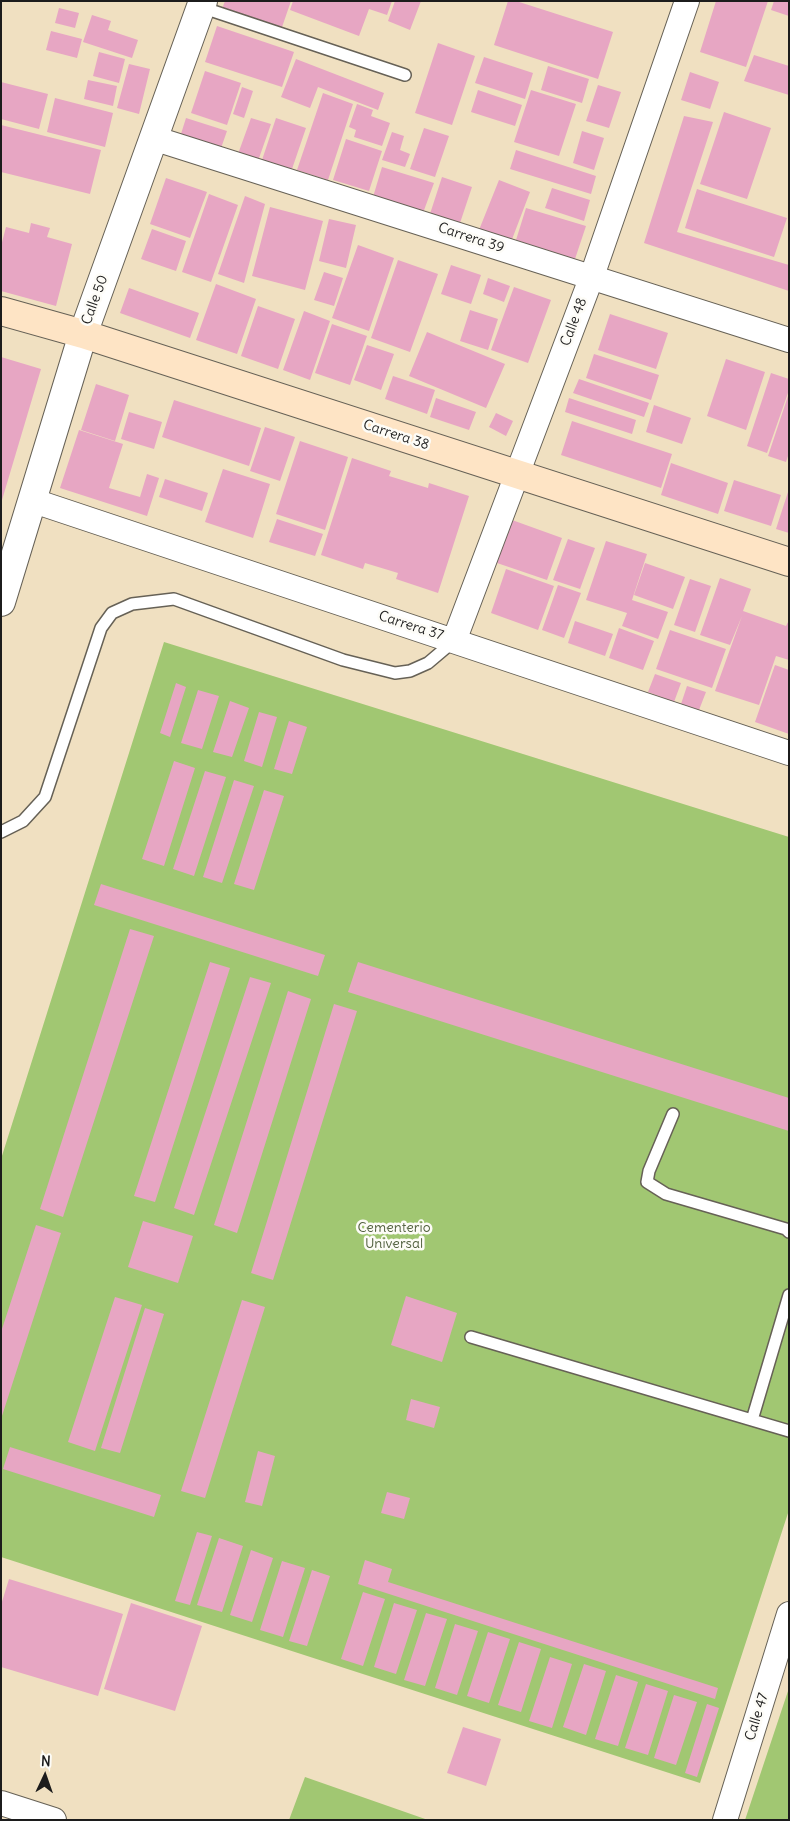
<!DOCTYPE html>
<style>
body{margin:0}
#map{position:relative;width:790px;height:1821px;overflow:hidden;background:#f0e0c1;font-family:Delius,sans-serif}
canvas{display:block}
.frame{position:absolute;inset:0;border:2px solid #1c1c1c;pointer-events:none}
.north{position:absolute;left:20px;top:1751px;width:50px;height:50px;-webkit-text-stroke:4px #fdfcf7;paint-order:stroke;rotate:3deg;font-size:14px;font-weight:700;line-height:20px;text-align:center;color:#1c1c1c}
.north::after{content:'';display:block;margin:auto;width:18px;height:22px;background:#1c1c1c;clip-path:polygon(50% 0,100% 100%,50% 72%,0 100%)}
</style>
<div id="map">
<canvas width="790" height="1821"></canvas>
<div class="frame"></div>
<div class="north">N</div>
</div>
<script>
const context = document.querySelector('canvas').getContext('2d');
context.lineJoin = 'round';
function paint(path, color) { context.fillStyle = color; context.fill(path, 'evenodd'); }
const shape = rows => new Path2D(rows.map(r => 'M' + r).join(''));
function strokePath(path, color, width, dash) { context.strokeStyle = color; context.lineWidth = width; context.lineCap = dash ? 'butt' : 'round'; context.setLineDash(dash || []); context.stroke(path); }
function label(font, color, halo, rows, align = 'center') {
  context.font = font + ' Delius,sans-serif'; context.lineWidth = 5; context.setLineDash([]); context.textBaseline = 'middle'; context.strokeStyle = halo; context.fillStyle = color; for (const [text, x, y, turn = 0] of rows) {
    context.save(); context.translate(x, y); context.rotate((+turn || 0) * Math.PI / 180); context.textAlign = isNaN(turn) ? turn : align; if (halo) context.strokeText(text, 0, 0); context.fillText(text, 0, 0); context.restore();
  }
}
const green = shape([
 [164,642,789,837,789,1510,700,1783,1,1557,1,1159],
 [789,1688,789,1820,745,1820],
 [305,1777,428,1820,289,1820]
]);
const building = shape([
 [225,1,291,1,281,30,222,9],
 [293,1,392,1,387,15,369,9,359,36,290,10],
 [395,1,421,1,410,30,388,21],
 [508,1,516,1,613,32,598,79,494,45],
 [716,1,768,1,746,67,700,52],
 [774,1,789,1,789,16,771,10],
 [59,8,79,13,75,28,55,23],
 [92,15,111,21,108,30,138,40,132,58,83,42],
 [217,26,294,52,282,87,205,62],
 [51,31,82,39,77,58,46,50],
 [438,43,475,56,452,125,415,113],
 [99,52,125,59,119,83,93,76],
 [754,55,789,66,789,95,744,81],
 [484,57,533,73,525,99,475,83],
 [296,59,384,93,378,110,318,87,310,108,281,97],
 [129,64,150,69,139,114,117,108],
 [548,66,589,79,582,103,541,90],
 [205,71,241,83,227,125,191,113],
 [690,72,719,82,710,109,681,100],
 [88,80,117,86,113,106,84,99],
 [1,82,48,94,39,129,1,119],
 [598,85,621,92,609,128,586,121],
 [242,87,253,91,244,118,233,114],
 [478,90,522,105,515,126,471,112],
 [531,90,576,104,559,156,514,142],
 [323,93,353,104,328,180,297,170],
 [55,98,113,113,105,147,47,132],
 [357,104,373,110,371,116,390,123,382,146,354,137,356,130,349,127],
 [724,112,771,128,747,199,700,184],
 [684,116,713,122,677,232,789,265,789,291,644,243],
 [186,118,227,131,220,151,180,137],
 [251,118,271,124,258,161,238,154],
 [276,118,306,128,292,169,262,160],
 [1,125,101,150,90,194,1,172],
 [424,128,449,136,435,177,410,169],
 [582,131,604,138,594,170,573,163],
 [392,132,404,136,400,150,410,154,405,167,382,160],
 [346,139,382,151,369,191,333,180],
 [516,150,596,176,591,194,510,169],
 [382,167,434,183,423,213,373,197],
 [442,177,472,187,459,226,429,217],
 [166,178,207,192,190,238,150,224],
 [499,180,530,192,511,242,479,230],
 [552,188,590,200,584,221,545,208],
 [697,189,787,218,774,257,685,228],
 [209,194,238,205,211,282,182,272],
 [245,196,265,204,244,283,218,274],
 [270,207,323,221,305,290,252,276],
 [526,208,586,226,575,259,516,240],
 [329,219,356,225,346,268,319,261],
 [31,223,50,228,47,237,72,244,56,306,1,291,1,246,6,227,29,233],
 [152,229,186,241,176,271,141,259],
 [358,245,394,258,369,331,332,318],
 [398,260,438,274,410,352,371,338],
 [451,265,481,275,471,304,441,294],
 [324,272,343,278,334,306,314,300],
 [488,278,510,286,504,302,483,294],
 [216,284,256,299,237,354,196,340],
 [514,287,551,300,528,363,491,350],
 [129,288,199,313,190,338,120,313],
 [258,306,295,319,278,369,241,356],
 [470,310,498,319,488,350,460,341],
 [304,311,330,321,310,380,283,370],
 [610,314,668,333,656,369,598,350],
 [332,324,367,336,350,385,315,373],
 [427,332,505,364,486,408,409,376],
 [367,345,394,354,381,390,354,380],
 [594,354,659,375,651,400,586,378],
 [1,357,41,369,2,500,1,500],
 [726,359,765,372,746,430,707,416],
 [771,373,789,379,789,390,767,453,747,446],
 [393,376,435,390,427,414,385,399],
 [579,379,649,403,644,417,573,393],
 [96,384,129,395,115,441,81,430],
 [788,396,789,453,786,462,768,456],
 [436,398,476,412,469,430,430,417],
 [569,398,636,420,632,434,565,412],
 [174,400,261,428,249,466,162,437],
 [654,405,691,418,682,444,646,432],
 [129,412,162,422,154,449,121,439],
 [496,413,513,421,506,436,489,427],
 [572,421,672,454,661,488,561,455],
 [265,427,295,437,280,481,250,471],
 [79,430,123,444,109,488,140,497,147,474,159,478,147,516,60,488],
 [300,441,348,457,325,530,276,514],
 [352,458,391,471,389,476,428,488,429,483,469,496,438,593,396,579,398,573,365,563,363,569,321,555],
 [671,463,728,483,718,514,661,495],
 [223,469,270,484,253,538,205,522],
 [165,479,208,493,202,511,159,497],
 [734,480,781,495,771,526,724,511],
 [788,492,789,492,789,533,776,529],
 [277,519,323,534,315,556,269,542],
 [512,520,562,538,547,580,497,563],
 [568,539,595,548,580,589,553,580],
 [606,541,647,554,632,600,668,612,658,639,622,626,627,613,586,600],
 [645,563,685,577,673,609,634,595],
 [506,569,554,586,538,630,491,613],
 [720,578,751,589,743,611,786,626,789,620,789,660,776,656,759,705,715,691,742,616,730,645,700,635],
 [690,579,711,586,695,632,674,625],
 [558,585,581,593,564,638,542,630],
 [575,621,613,634,605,656,568,643],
 [619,628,654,641,643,670,609,658],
 [670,630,726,649,712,688,656,669],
 [775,665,789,670,789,734,755,722],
 [655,674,681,683,674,702,648,692],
 [176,683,186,687,170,737,160,733],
 [687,686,706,692,699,710,681,704],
 [198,690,219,696,202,749,181,743],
 [230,701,249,708,232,757,213,752],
 [259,712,277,717,262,767,244,761],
 [289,721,307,727,292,774,274,769],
 [174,761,195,768,164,866,142,859],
 [205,771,226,777,194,876,173,869],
 [234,780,254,786,222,883,203,877],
 [264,790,284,796,254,890,234,884],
 [101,884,325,955,318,976,94,905],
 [130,929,154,936,63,1217,40,1209],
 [210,962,230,968,155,1202,134,1196],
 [358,962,789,1098,789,1131,348,992],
 [250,977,271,983,194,1215,174,1208],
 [288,991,311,999,237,1233,214,1225],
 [334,1004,357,1011,273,1280,251,1273],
 [143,1221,193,1236,178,1283,128,1267],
 [36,1225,61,1233,1,1419,1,1332],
 [406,1296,457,1313,442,1362,391,1345],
 [115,1297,142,1305,95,1451,68,1442],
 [242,1300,265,1307,205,1498,181,1491],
 [145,1308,164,1314,120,1453,101,1448],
 [411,1399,440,1407,434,1428,406,1420],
 [10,1447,161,1495,154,1517,3,1469],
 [258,1451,275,1456,262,1506,245,1502],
 [387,1492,410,1498,404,1519,381,1513],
 [197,1532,212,1536,190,1605,175,1601],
 [219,1538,243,1546,222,1612,197,1605],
 [251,1550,273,1558,252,1622,230,1615],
 [365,1560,392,1569,388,1582,718,1688,715,1699,358,1584],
 [282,1561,305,1568,283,1637,260,1630],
 [312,1570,330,1576,307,1646,289,1641],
 [9,1579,123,1614,98,1696,1,1667,1,1605],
 [363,1592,385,1599,363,1666,341,1659],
 [131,1603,202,1626,175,1711,104,1689],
 [394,1603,417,1610,396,1674,374,1667],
 [426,1613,447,1619,425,1686,404,1680],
 [455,1624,478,1631,457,1695,435,1688],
 [488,1632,510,1639,489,1703,467,1696],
 [519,1642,541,1649,521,1712,498,1705],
 [550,1657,572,1664,552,1728,529,1721],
 [584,1664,606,1671,586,1735,563,1727],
 [616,1675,638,1682,618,1746,595,1739],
 [646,1684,668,1691,648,1755,625,1748],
 [674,1695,697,1702,676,1765,654,1758],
 [707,1704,719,1708,697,1777,685,1773],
 [463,1727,501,1739,486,1786,447,1773]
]);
const service = shape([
 [201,7,405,75],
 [1,832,23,821,45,797,101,628,112,613,132,604,174,599,343,660,395,673,410,671,428,663,454,641],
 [673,1114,649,1171,647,1182,666,1194,786,1229,789,1232],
 [471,1337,789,1431],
 [752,1420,789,1295]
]);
const minor = shape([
 [153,138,789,340],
 [34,501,789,753],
 [454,641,592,276,687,1],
 [1,1803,54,1820],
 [725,1820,789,1614]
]);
const tertiary = shape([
 [1,602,83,334,203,1]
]);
const secondary = shape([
 [1,311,83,334,789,562]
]);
const streetNames = [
 ["Carrera 39",471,238,18],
 ["Calle 50",95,300,-70],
 ["Calle 48",574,322,-69],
 ["Carrera 38",396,435,18],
 ["Carrera 37",411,626,18],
 ["Calle 47",757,1717,-73]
];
const parkNames = [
 ["Cementerio",394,1228],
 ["Universal",394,1244]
];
paint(green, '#a1c772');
paint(building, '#e7a6c3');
strokePath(service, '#666156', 14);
strokePath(minor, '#666156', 26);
strokePath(tertiary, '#666156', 30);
strokePath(secondary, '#666156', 30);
strokePath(service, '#fff', 11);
strokePath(minor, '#fff', 24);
strokePath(tertiary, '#fff', 28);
strokePath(secondary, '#fee4c5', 28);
label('14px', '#1c1c1c', '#fdfcf7', streetNames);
label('14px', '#51603e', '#fdfcf7', parkNames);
</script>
